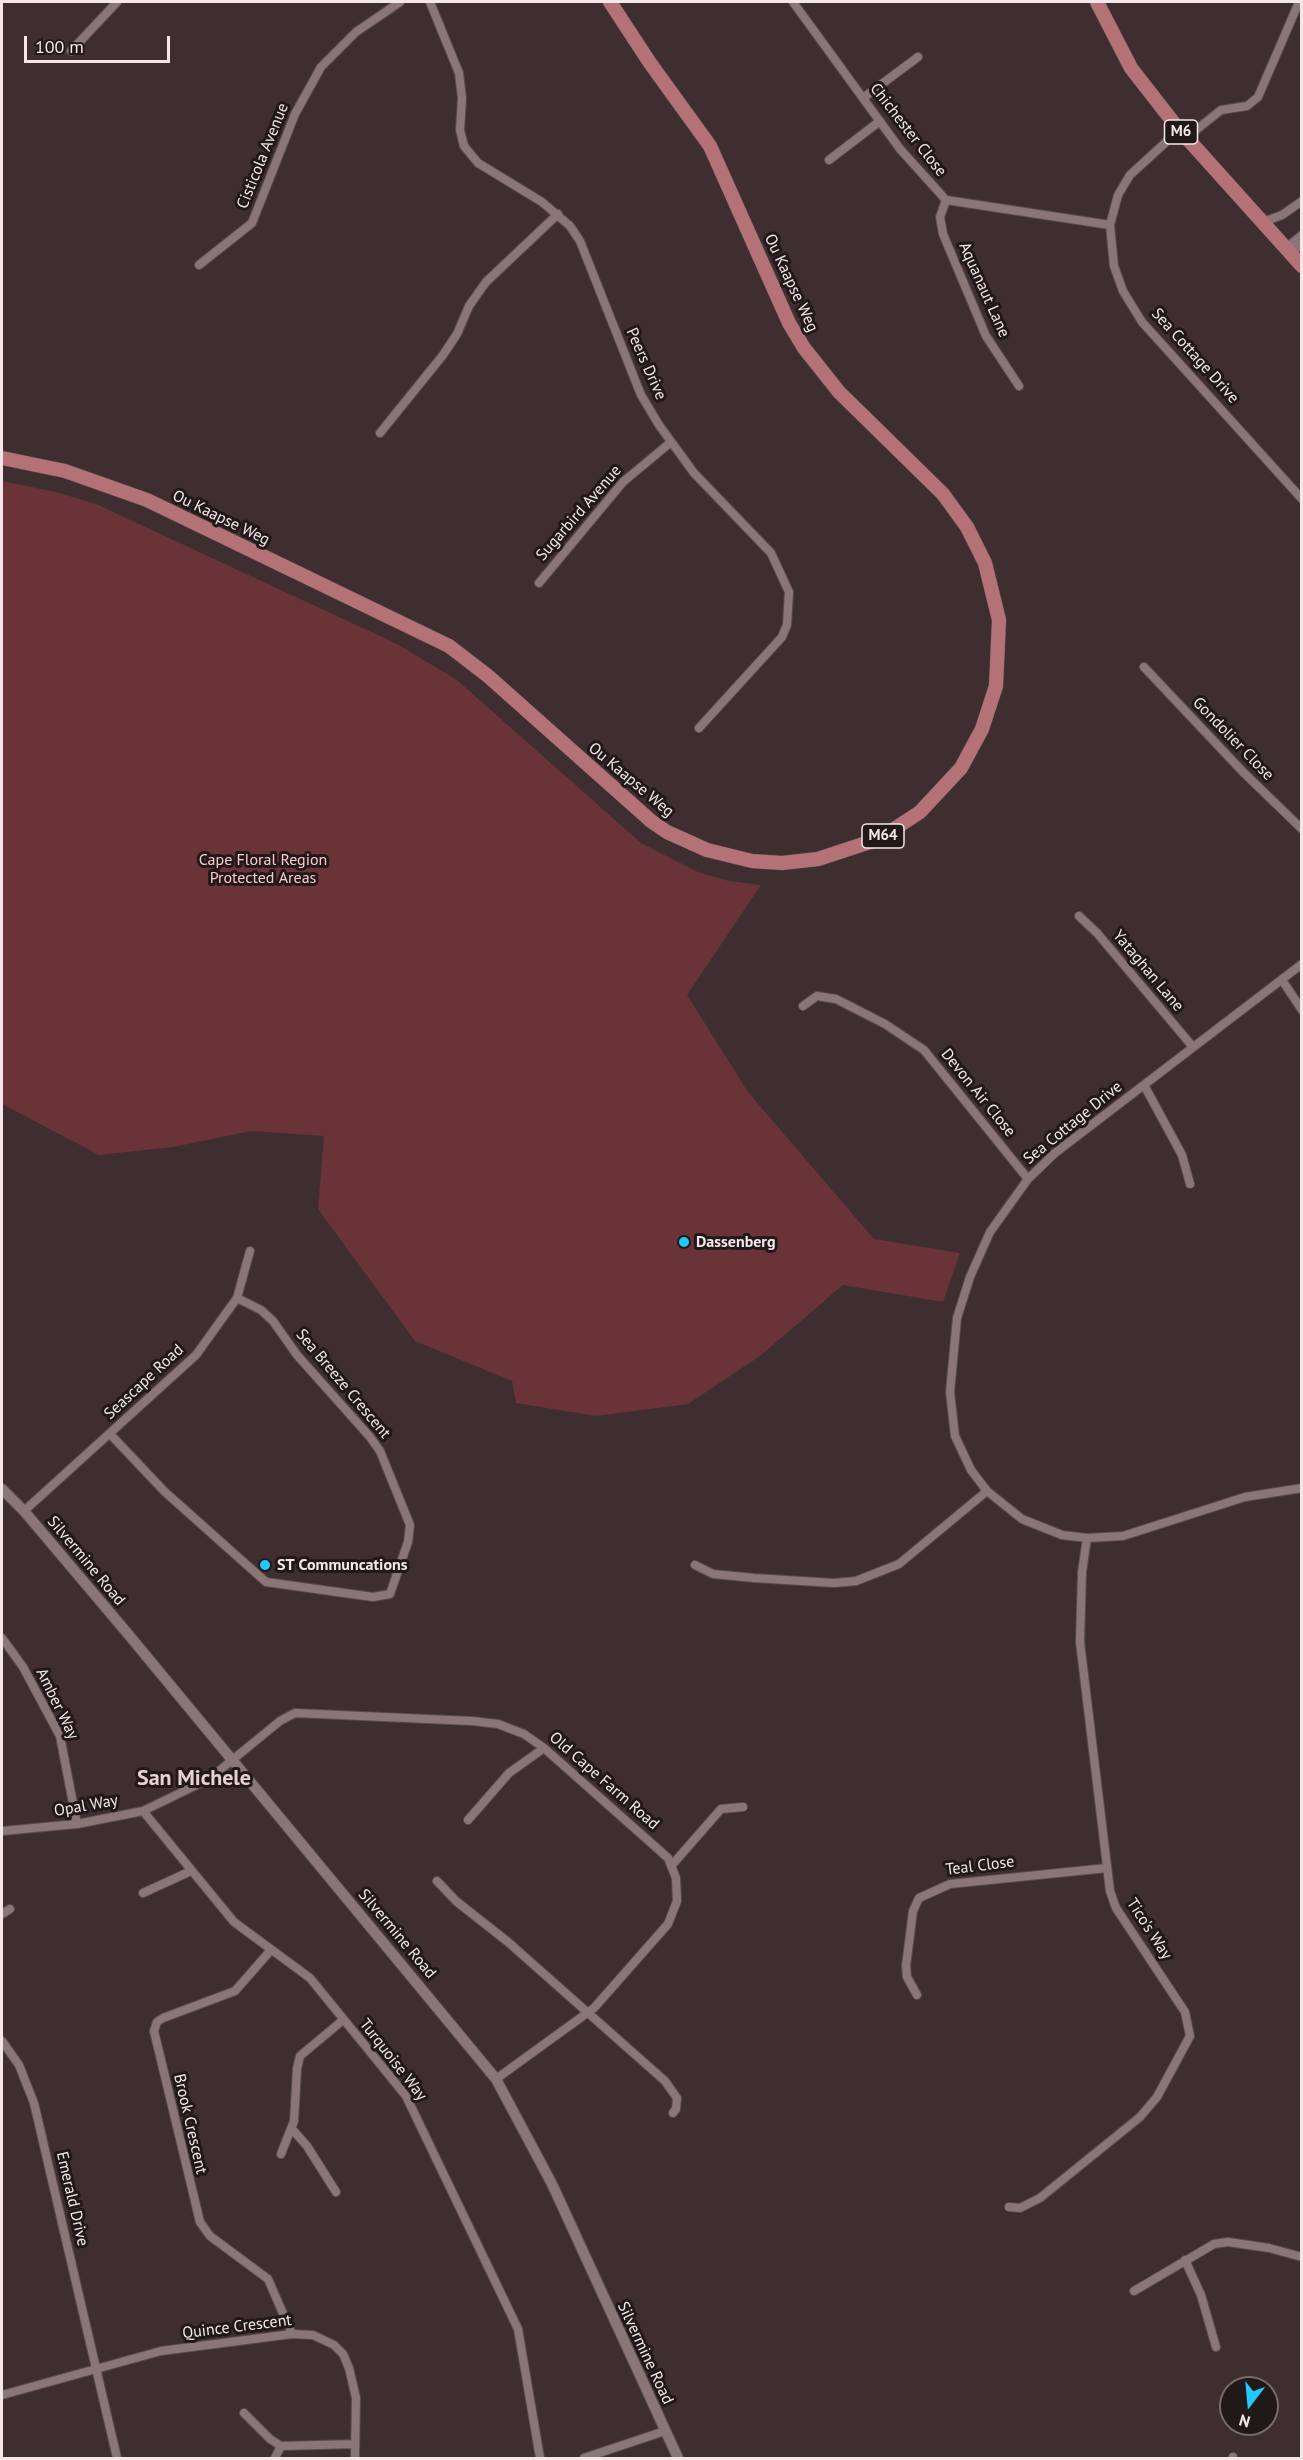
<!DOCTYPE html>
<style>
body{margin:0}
#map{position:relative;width:1303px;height:2460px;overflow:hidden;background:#3f2e2f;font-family:"PT Sans",sans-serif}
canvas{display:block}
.frame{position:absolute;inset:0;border:3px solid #f3e7e7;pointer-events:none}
.north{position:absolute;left:1219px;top:2376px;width:60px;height:60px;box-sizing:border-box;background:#211919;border:2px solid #756b6b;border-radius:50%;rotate:196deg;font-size:16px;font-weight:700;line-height:24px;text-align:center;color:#f3e7e7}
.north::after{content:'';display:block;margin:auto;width:21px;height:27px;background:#23c9fe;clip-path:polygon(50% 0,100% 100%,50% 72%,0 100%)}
.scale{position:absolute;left:24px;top:36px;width:146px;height:27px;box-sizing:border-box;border:3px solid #f3e7e7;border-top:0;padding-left:8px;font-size:18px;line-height:21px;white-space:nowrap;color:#f3e7e7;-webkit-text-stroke:4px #211919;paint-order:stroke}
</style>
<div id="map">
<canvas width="1303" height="2460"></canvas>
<div class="frame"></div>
<div class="north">N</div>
<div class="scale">100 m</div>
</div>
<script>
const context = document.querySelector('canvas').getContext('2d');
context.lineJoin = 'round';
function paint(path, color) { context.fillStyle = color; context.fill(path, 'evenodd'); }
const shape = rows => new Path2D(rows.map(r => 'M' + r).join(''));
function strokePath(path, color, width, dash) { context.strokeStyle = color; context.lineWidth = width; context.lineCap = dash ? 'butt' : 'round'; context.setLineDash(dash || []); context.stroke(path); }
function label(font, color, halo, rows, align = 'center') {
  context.font = font + ' "PT Sans",sans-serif'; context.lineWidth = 6; context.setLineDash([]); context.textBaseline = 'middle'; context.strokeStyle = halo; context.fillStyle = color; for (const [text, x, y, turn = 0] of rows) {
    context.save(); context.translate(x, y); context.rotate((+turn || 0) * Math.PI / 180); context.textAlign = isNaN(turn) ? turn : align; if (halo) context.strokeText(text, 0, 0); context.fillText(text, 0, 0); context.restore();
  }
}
const green = shape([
 [2,481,56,492,96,504,397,644,457,680,641,843,698,872,729,881,761,885,687,995,748,1092,874,1239,960,1253,943,1302,843,1285,760,1356,688,1404,596,1416,516,1403,512,1381,415,1341,318,1209,324,1136,251,1131,173,1147,99,1155,2,1104]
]);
const minor = shape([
 [430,2,459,73,462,98,460,130,464,146,478,163,542,202,570,226,580,241,641,395,659,425,694,473,771,553,789,592,787,625,782,637,699,728],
 [793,2,900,149,946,200,1110,225],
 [71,51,117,2],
 [863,98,918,57],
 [1177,127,1165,143,1130,175,1118,195,1110,225,1114,266,1123,291,1142,322,1302,499],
 [1186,138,1221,110,1247,106,1258,97,1299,2],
 [829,160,880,121],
 [946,200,940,217,943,234,986,336,1019,386],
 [1263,222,1282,215,1302,201],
 [1286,248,1302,235],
 [1291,253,1302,244],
 [199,265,252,223,295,114,321,67,356,32,400,2],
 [380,433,443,355,457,334,469,306,486,282,558,214],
 [539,583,623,482,671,442],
 [1144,667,1243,772,1302,829],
 [1079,916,1097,933,1193,1047],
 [1302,964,1055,1153,1028,1179,990,1232,970,1277,957,1318,950,1392,955,1436,971,1470,987,1491,1022,1519,1062,1535,1087,1538,1123,1536,1245,1497,1302,1488],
 [1282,980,1302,1010],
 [803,1006,817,996,836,999,885,1024,924,1050,1028,1179],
 [1144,1085,1182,1155,1190,1184],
 [110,1434,165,1492,266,1582,373,1597,390,1594,408,1542,410,1525,380,1451,370,1437,297,1355,273,1321,261,1310,237,1298],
 [24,1511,196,1355,237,1298,250,1251],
 [695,1565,713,1574,754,1578,834,1583,856,1581,899,1564,987,1491],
 [2,1638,23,1667,60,1736,77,1824],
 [143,1811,234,1922,310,1978,406,2096,518,2329,540,2458],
 [468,1820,509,1773,544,1748],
 [2,1831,77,1824,143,1811,209,1779,280,1721,295,1713,472,1721,498,1724,524,1734,544,1748,668,1858,676,1878,677,1901,668,1924,594,2008,496,2079],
 [672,1865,721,1809,743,1807],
 [437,1881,456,1901,508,1942,665,2081,677,2098,676,2109,673,2113],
 [143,1893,191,1871],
 [2,1914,10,1909],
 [271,1950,235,1991,163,2018,157,2022,154,2031,200,2222,210,2236,268,2279,292,2334],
 [917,1995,907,1977,906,1966,913,1911,919,1898,950,1884,1107,1868],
 [2,2041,19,2065,34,2103,117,2458],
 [292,2129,307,2146,336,2192],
 [281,2154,294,2121,297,2069,300,2056,343,2020],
 [1009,2207,1020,2208,1040,2198,1140,2117,1157,2097,1190,2036,1185,2012,1116,1908,1110,1891,1080,1642,1082,1572,1087,1538],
 [1185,2260,1201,2295,1216,2347],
 [1134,2291,1214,2244,1228,2242,1269,2248,1302,2257],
 [2,2395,161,2351,292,2334,313,2335,334,2345,343,2354,349,2368,356,2398,355,2458],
 [244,2413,270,2439,281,2446,355,2444],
 [275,2458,281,2446],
 [584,2458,665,2431],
 [1233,2458,1233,2457]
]);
const tertiary = shape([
 [2,1489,24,1511,128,1634,496,2079,552,2184,678,2458]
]);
const primary = shape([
 [1097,2,1131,68,1177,127,1302,266],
 [2,458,65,471,147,500,449,646,488,676,651,821,667,832,707,850,752,861,782,863,818,859,879,839,920,812,961,768,982,729,996,686,999,620,985,563,967,527,943,494,839,392,804,348,789,323,710,146,650,63,610,2]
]);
const markers = [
 [684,1242,6,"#23c9fe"],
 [265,1565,6,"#23c9fe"]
];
const shields = [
 [1181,132,33],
 [883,836,42]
];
const shieldNames = [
 ["M6",1181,132],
 ["M64",883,836]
];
const streetNames = [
 ["Chichester Close",908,130,52],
 ["Cisticola Avenue",263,156,-68],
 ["Ou Kaapse Weg",791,283,65],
 ["Aquanaut Lane",984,290,66],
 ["Sea Cottage Drive",1195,356,48],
 ["Peers Drive",646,364,66],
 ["Sugarbird Avenue",579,513,-49],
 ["Ou Kaapse Weg",221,518,26],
 ["Gondolier Close",1233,739,46],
 ["Ou Kaapse Weg",631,780,40],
 ["Yataghan Lane",1148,971,50],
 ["Devon Air Close",978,1093,51],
 ["Sea Cottage Drive",1073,1123,-39],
 ["Seascape Road",144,1382,-43],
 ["Sea Breeze Crescent",343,1384,50],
 ["Silvermine Road",86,1561,50],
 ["Amber Way",57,1704,64],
 ["Old Cape Farm Road",604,1781,41],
 ["Opal Way",86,1806,-10],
 ["Teal Close",980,1866,-7],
 ["Tico's Way",1149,1929,57],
 ["Silvermine Road",397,1934,50],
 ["Turquoise Way",393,2060,52],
 ["Brook Crescent",190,2124,77],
 ["Emerald Drive",72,2199,77],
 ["Quince Crescent",237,2327,-7],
 ["Silvermine Road",645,2353,65]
];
const parkNames = [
 ["Cape Floral Region",263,860],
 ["Protected Areas",263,878]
];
const poiNames = [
 ["Dassenberg",696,1242],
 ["ST Communcations",277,1565]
];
const districtNames = [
 ["San Michele",194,1779]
];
paint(green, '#693337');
strokePath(minor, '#5b4c4d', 10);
strokePath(tertiary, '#5b4c4d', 12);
strokePath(primary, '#5b4c4d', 15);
strokePath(minor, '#8a7677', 8);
strokePath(tertiary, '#8a7677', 10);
strokePath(primary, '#b57276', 14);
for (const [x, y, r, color] of markers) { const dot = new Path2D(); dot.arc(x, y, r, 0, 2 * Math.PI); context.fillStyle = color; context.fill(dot); strokePath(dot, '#211919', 2); }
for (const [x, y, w] of shields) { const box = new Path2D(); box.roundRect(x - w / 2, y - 12, w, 24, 4.5); context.fillStyle = '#211919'; context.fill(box); strokePath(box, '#f3e7e7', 1.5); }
label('bold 15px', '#f3e7e7', null, shieldNames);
label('16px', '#f3e7e7', '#211919', streetNames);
label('16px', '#fdc8ca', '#211919', parkNames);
label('bold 16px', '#f3e7e7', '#211919', poiNames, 'left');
label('bold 22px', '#e7d1d2', '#211919', districtNames);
</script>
